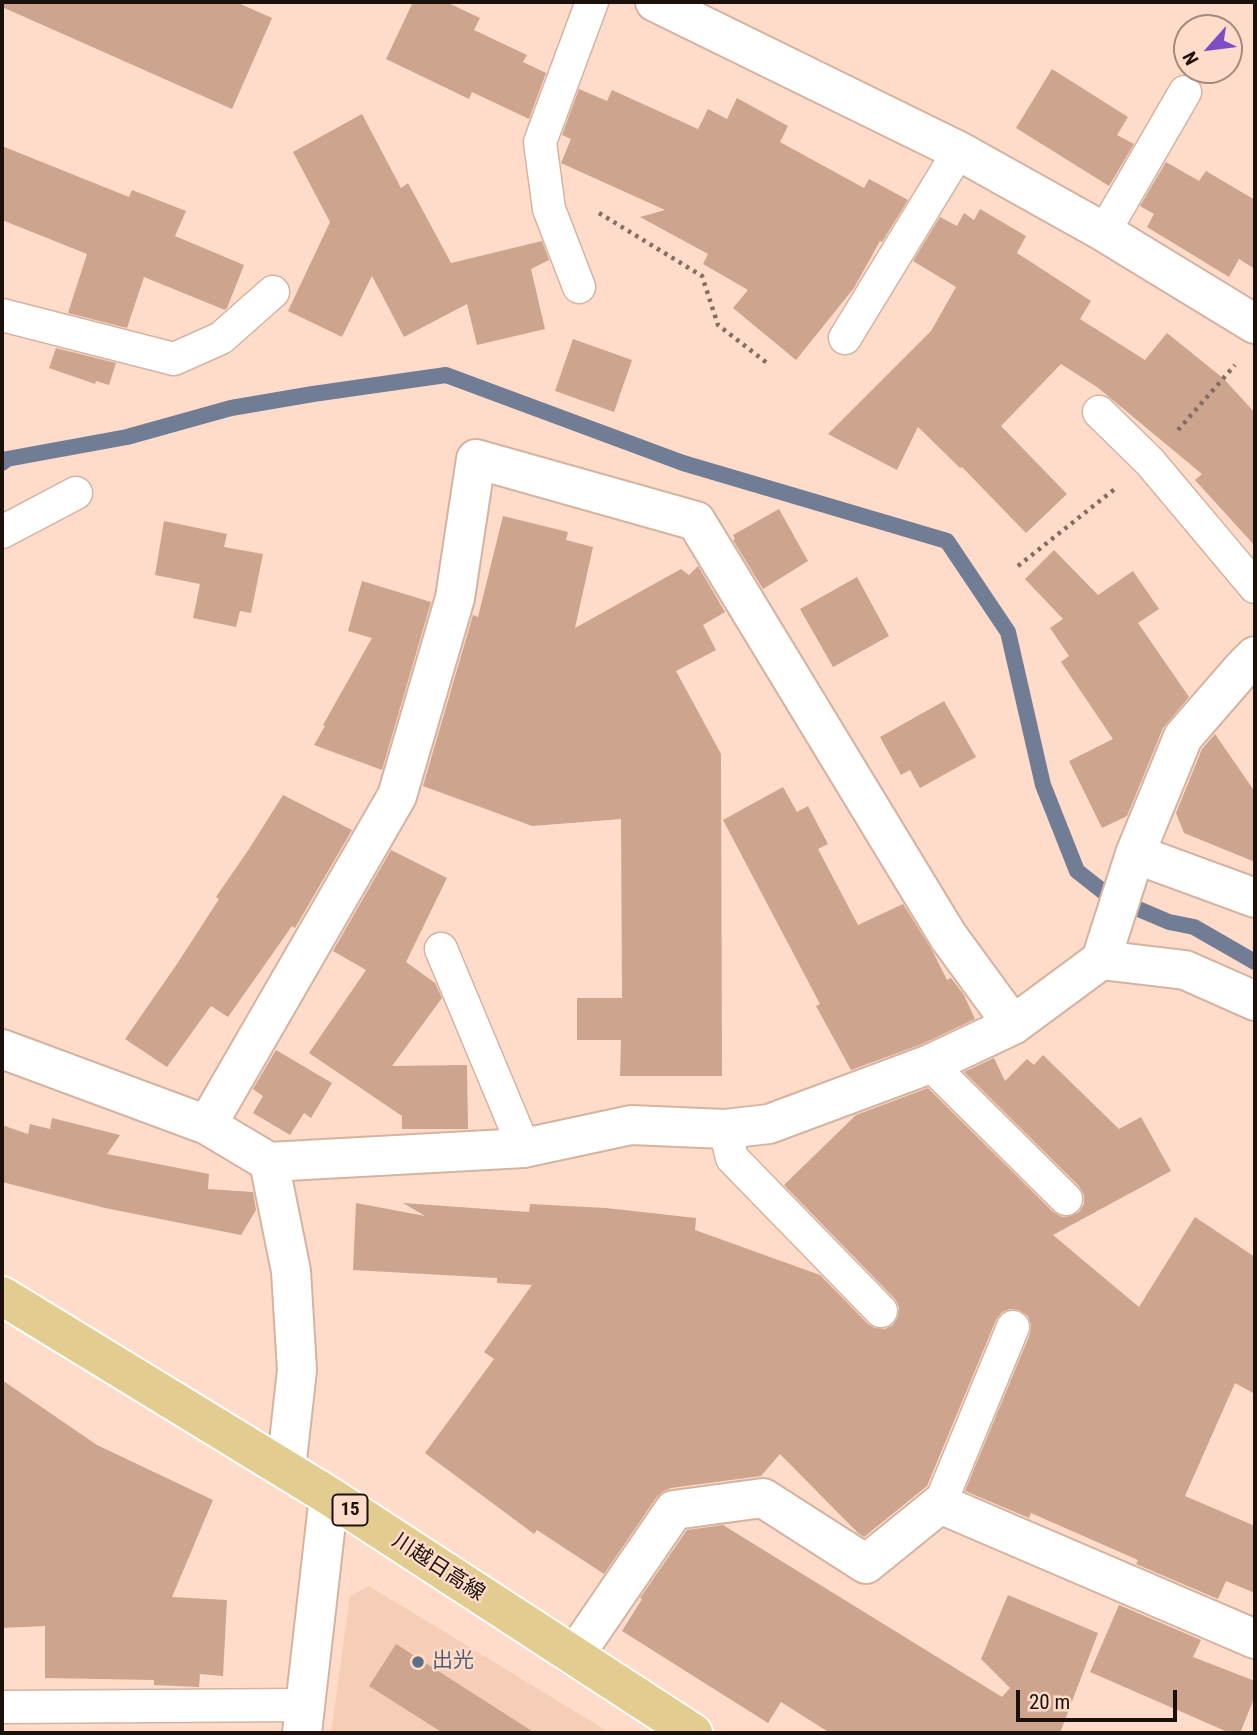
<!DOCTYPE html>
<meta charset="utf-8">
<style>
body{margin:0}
#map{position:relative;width:1257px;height:1735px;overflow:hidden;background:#ffdcc9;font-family:"Roboto Condensed",sans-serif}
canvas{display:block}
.frame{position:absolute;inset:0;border:4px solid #1b100a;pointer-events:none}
.north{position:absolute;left:1173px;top:14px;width:70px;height:70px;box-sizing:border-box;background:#ffdcc9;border:2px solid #a48a7d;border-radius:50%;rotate:242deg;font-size:19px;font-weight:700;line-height:28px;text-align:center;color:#1b100a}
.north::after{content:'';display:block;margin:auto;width:24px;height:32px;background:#7c4dc5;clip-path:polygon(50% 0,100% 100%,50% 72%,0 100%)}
.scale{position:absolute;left:1016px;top:1690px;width:161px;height:32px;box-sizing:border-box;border:4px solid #1b100a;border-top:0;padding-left:9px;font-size:21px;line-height:24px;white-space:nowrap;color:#1b100a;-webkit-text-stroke:5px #ffdcc9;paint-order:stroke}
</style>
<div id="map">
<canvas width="1257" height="1735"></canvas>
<div class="frame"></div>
<div class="north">N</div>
<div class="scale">20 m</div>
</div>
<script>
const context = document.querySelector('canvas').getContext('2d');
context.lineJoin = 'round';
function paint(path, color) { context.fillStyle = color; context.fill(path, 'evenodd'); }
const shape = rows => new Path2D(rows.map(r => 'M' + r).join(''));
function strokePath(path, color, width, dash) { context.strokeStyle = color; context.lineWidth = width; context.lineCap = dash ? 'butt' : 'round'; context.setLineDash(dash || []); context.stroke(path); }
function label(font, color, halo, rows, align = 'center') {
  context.font = font + ' "Roboto Condensed","Noto Sans JP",sans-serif'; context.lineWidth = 5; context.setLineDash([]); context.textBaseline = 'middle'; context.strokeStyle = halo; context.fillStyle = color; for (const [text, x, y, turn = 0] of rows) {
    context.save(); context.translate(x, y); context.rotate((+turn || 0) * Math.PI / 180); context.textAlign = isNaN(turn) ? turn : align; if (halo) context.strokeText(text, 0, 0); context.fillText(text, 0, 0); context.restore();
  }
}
const built = shape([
 [369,1586,604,1729,603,1733,331,1733,350,1596]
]);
const stream = shape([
 [2,463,7,459,127,437,231,408,313,394,446,375,683,463,947,541,1008,632,1043,785,1077,871,1110,897,1169,922,1194,927,1255,962]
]);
const building = shape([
 [2,2,236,2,272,18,232,109,2,7],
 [413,2,446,2,480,18,474,30,527,55,523,62,546,73,529,119,472,92,469,99,386,59],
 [1052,69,1128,117,1117,135,1134,144,1109,186,1016,128],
 [579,89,607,101,612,90,698,129,708,109,727,119,737,98,788,126,780,142,864,188,869,179,908,200,882,242,880,241,854,288,796,360,733,308,748,290,703,264,708,254,640,217,665,210,561,163,571,139,562,135],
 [362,114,401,188,408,183,451,263,542,241,549,260,531,269,545,329,477,345,467,304,404,337,372,276,342,337,288,311,330,222,293,152],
 [2,146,129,197,132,190,186,211,175,236,244,265,227,308,225,310,144,277,127,328,68,313,87,254,2,220],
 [1166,162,1199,181,1206,171,1255,200,1255,269,1239,259,1229,277,1147,227,1154,214,1140,206],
 [980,209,1026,236,1017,253,1091,301,1080,319,1145,360,1167,333,1224,379,1255,413,1255,546,1195,480,1202,474,1097,387,1061,364,1001,426,1067,494,1026,533,962,467,960,468,918,427,897,470,828,434,931,331,956,287,913,261,940,217,957,226,964,213,974,220],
 [573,339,632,360,614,412,555,391],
 [56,348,116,363,109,385,96,381,95,384,49,368],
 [779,509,808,561,763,589,733,540,735,539,733,535],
 [503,516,568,532,566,540,593,547,575,628,681,569,689,575,698,566,725,612,703,625,716,650,676,671,721,754,722,1076,620,1076,621,1040,577,1040,577,998,622,998,621,819,532,826,423,786,473,615,478,617],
 [164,521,227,534,224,547,263,554,251,613,240,611,236,627,193,618,200,584,155,575],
 [1054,550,1098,595,1133,571,1159,609,1138,623,1189,697,1163,728,1127,816,1102,828,1069,761,1113,739,1061,662,1069,656,1050,628,1063,619,1025,579],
 [857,577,889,636,833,667,800,609],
 [362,581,431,602,382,770,314,745,325,726,323,725,372,638,348,631],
 [944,701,976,757,920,788,910,770,901,775,880,737],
 [1215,734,1255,792,1255,862,1184,833,1176,813,1202,749],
 [783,787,797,812,808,806,828,844,818,849,858,925,903,904,933,952,947,980,951,978,964,995,975,1019,922,1044,851,1070,816,1006,820,1004,723,820],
 [283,795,352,830,295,928,292,926,228,1017,211,1006,167,1067,125,1039,177,964,219,899,216,897,249,849],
 [391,850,447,878,406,962,435,983,442,998,392,1066,467,1065,468,1129,402,1129,402,1116,309,1053,366,970,333,951],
 [276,1050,332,1083,311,1118,304,1113,290,1135,253,1113,263,1096,253,1089],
 [1043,1055,1119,1129,1141,1117,1171,1171,1053,1235,1139,1307,1195,1217,1255,1257,1255,1394,1235,1383,1185,1496,1255,1526,1255,1593,1226,1581,1218,1599,1136,1564,1138,1560,1031,1513,1029,1518,965,1491,1030,1334,1031,1325,1028,1316,1019,1310,1010,1309,1002,1312,996,1320,927,1486,864,1537,858,1533,780,1454,761,1476,671,1488,662,1492,656,1498,604,1574,537,1530,534,1534,425,1453,494,1359,484,1352,532,1285,497,1283,497,1278,353,1270,356,1203,425,1216,403,1203,529,1212,530,1204,606,1208,696,1218,695,1230,820,1275,868,1324,875,1328,885,1329,893,1325,898,1317,899,1307,895,1299,784,1185,856,1115,928,1088,1053,1212,1062,1217,1071,1216,1079,1212,1084,1204,1084,1195,1079,1186,964,1072,994,1058,1005,1081,1027,1059,1034,1065],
 [52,1118,120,1135,107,1154,209,1174,208,1189,253,1192,256,1210,241,1235,105,1208,2,1182,2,1125,28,1134,30,1124,50,1129],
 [2,1380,97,1445,213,1500,172,1597,227,1600,223,1676,200,1674,199,1687,154,1685,154,1680,45,1678,45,1626,2,1628],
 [723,1525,1002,1697,1010,1688,981,1659,1008,1595,1098,1633,1060,1733,830,1733,781,1702,768,1723,622,1631,642,1599,640,1598,687,1530],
 [1119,1605,1201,1640,1193,1657,1255,1681,1255,1696,1240,1733,1230,1733,1090,1672],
 [396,1644,535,1733,443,1733,369,1686]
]);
const path = shape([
 [599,213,702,276,718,325,767,363],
 [1178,430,1235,365],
 [1018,566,1116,488]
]);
const service = shape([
 [1104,232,1185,92],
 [579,287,549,209,540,142,592,2],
 [2,315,174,359,221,338,273,292],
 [845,338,959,151],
 [1099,412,1150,462,1255,587],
 [2,532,76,493],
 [441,949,524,1148],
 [930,1064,1066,1199],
 [725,1129,732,1158,881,1311],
 [940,1504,1013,1327],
 [4,1707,306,1705]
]);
const minor = shape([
 [655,2,959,151,1104,232,1255,324],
 [1135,854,1255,898],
 [1101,960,1185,970,1255,1001],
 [2,1049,207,1125,269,1162,524,1148,631,1125,725,1129,769,1124,930,1064,1013,1025,1101,960,1135,854,1183,737,1243,668,1255,656],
 [207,1125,397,796,455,598,476,459,696,521,948,936,1013,1025],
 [269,1162,291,1271,297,1370,286,1469],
 [574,1656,674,1510,763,1498,866,1564,940,1504,1255,1639],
 [302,1733,329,1496]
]);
const primary = shape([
 [2,1296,329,1496,693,1733]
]);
const markers = [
 [418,1662,7,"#5c6f8a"]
];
const shields = [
 [350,1510,35]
];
const shieldNames = [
 ["15",350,1510]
];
const streetNames = [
 ["川越日高線",438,1568,33]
];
const serviceNames = [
 ["出光",432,1662]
];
paint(built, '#f6cdb6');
strokePath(stream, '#707d95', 16);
paint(building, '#cda48e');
strokePath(service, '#d4b3a1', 35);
strokePath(minor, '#d4b3a1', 42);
strokePath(primary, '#fff', 42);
strokePath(path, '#836d61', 4.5, [3.5, 5]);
strokePath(service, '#fff', 32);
strokePath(minor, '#fff', 38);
strokePath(primary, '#e2cc8f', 38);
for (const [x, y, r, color] of markers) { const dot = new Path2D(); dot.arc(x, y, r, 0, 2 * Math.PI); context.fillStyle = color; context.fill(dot); strokePath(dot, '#ffdcc9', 2.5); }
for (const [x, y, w] of shields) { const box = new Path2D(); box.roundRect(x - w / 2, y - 15.5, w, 31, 5); context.fillStyle = '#ffdcc9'; context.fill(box); strokePath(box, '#1b100a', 2); }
label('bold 19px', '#1b100a', null, shieldNames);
label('21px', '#1b100a', '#ffdcc9', streetNames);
label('21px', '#4e5e75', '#ffdcc9', serviceNames, 'left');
</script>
